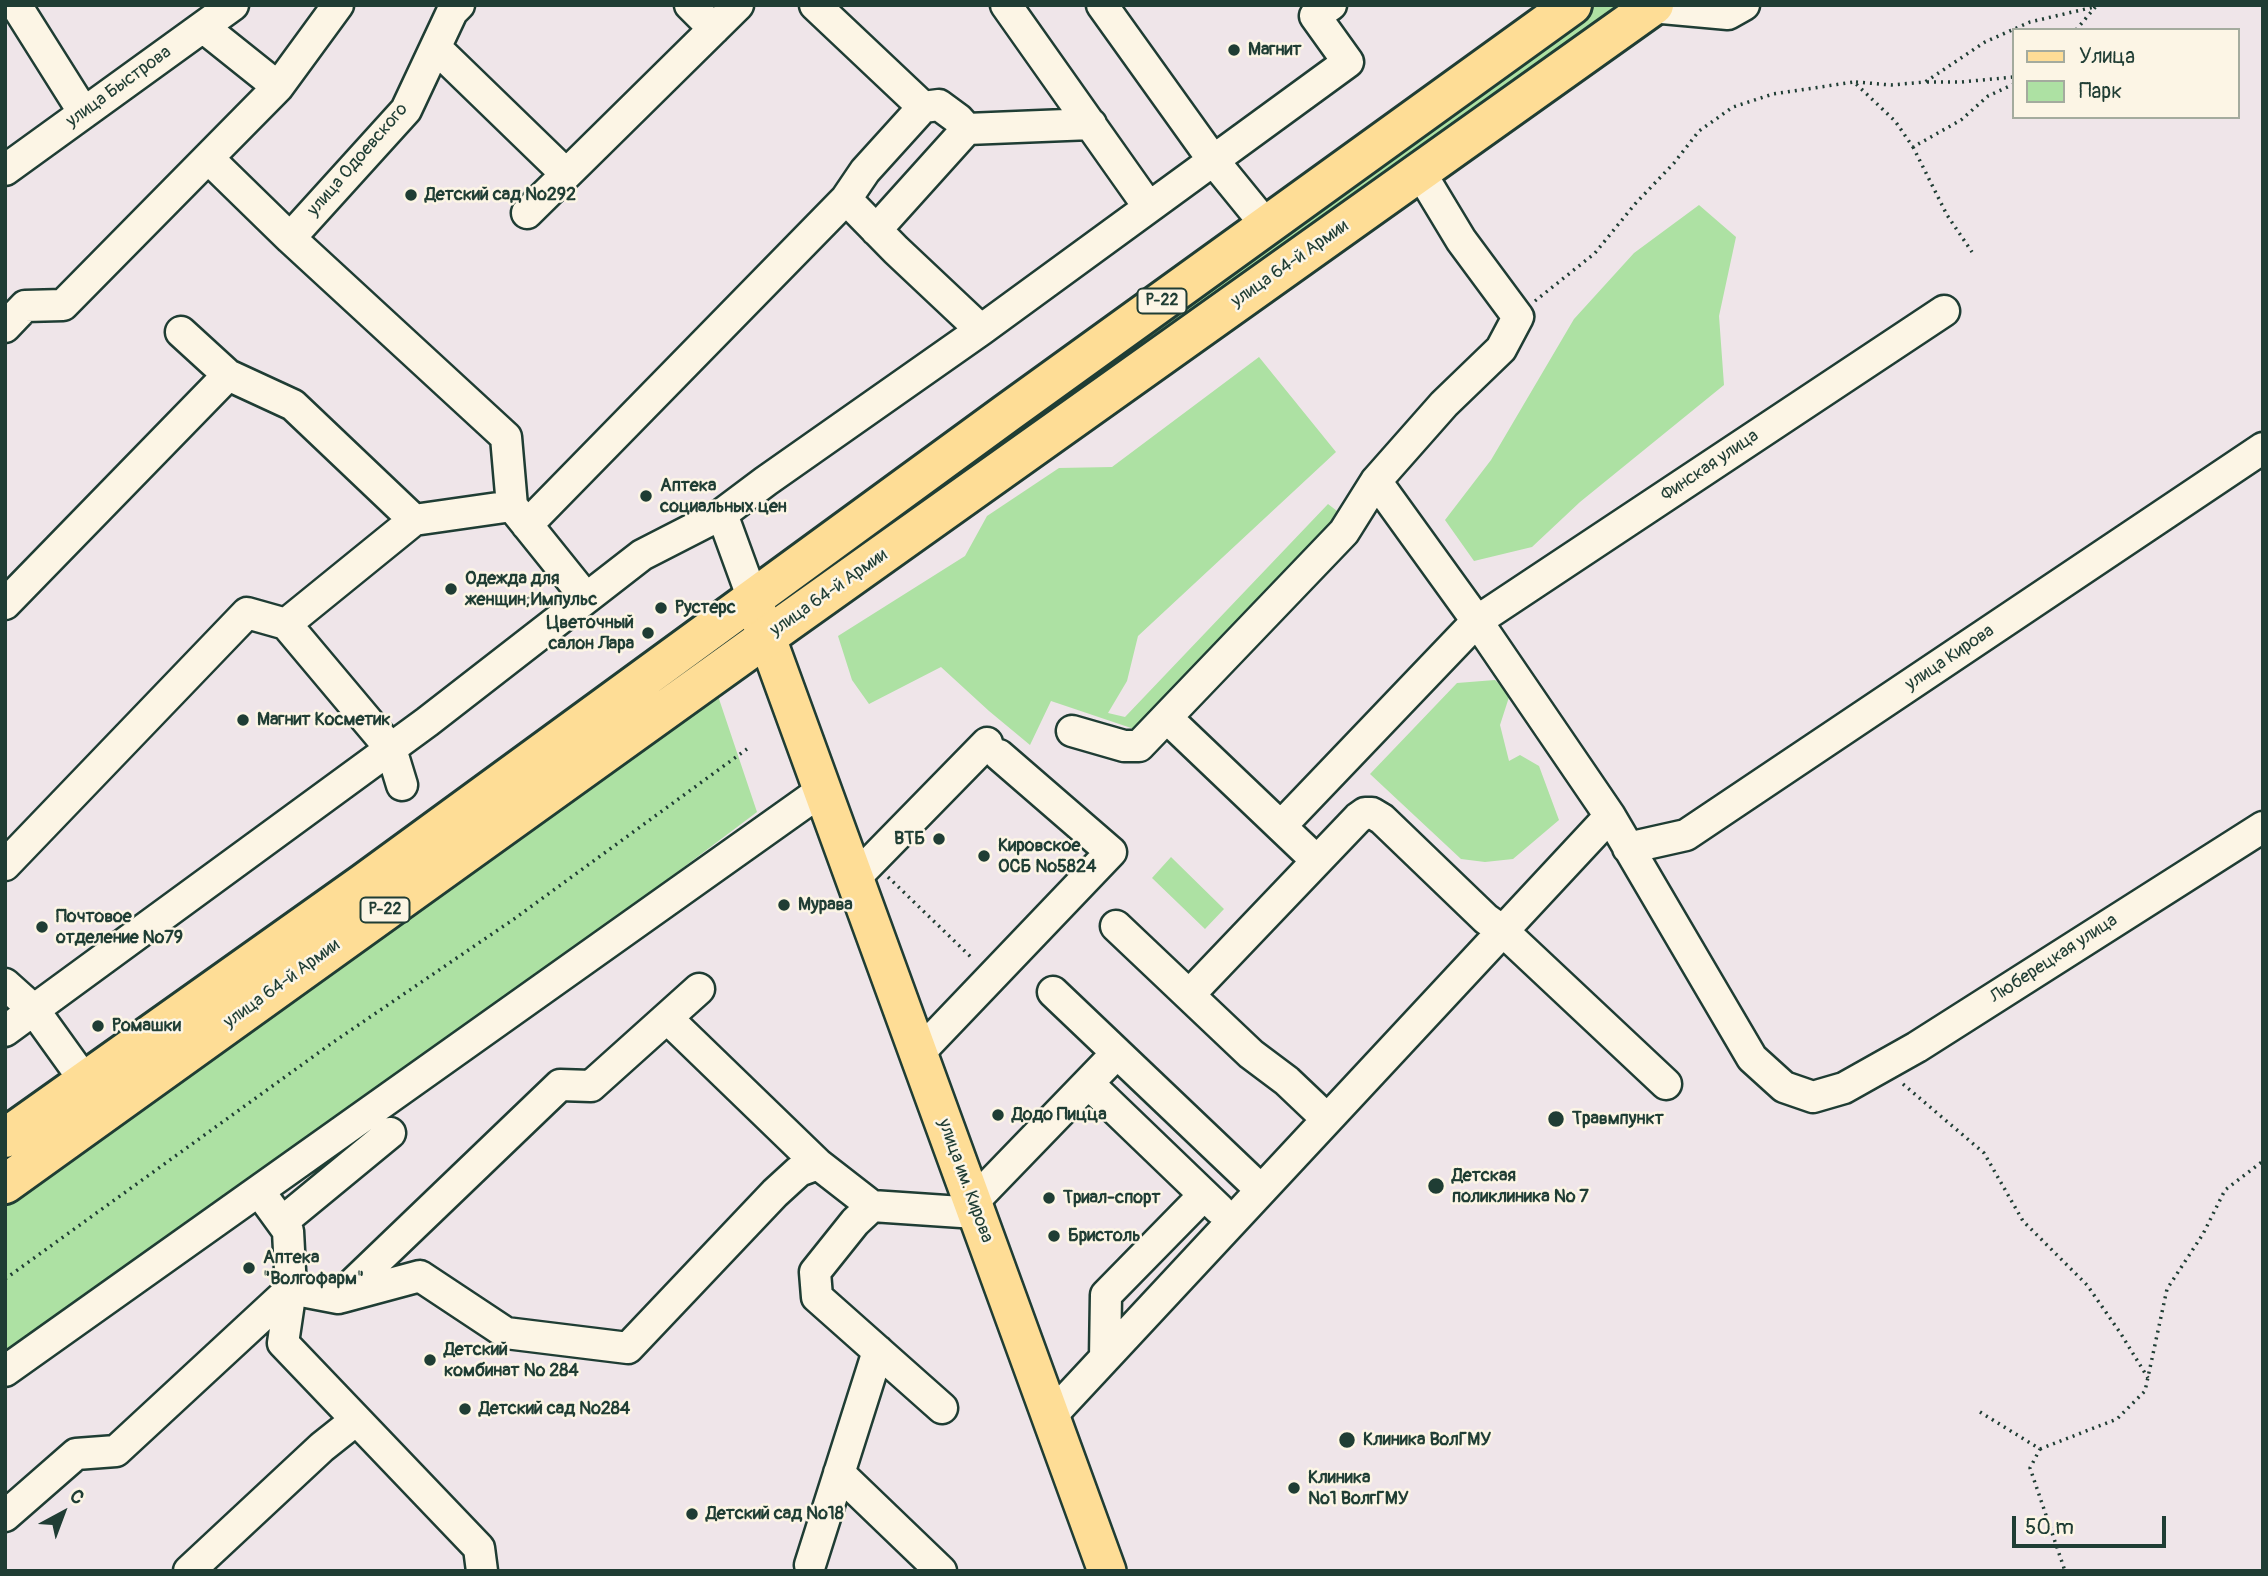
<!DOCTYPE html>
<meta charset="utf-8">
<style>
body{margin:0}
#map{position:relative;width:2268px;height:1576px;overflow:hidden;background:#efe5e9;font-family:Pangolin,sans-serif}
canvas{display:block}
.frame{position:absolute;inset:0;border:7px solid #1f3d34;pointer-events:none}
.legend{position:absolute;left:2012px;top:28px;width:228px;height:91px;box-sizing:border-box;background:#fcf5e5;border:2px solid #a4ab9e;margin:0;padding:9px 12px;list-style:none;font-size:21px;color:#1f3d34}
.legend li{display:flex;align-items:center;gap:14px;height:35px}
.legend b{width:35px;border:2px solid #a4ab9e}
.north{position:absolute;left:28px;top:1478px;width:70px;height:70px;-webkit-text-stroke:5px #fcf5e5;paint-order:stroke;rotate:41deg;font-size:19px;font-weight:700;line-height:28px;text-align:center;color:#1f3d34}
.north::after{content:'';display:block;margin:auto;width:24px;height:32px;background:#1f3d34;clip-path:polygon(50% 0,100% 100%,50% 72%,0 100%)}
.scale{position:absolute;left:2012px;top:1516px;width:154px;height:32px;box-sizing:border-box;border:4px solid #1f3d34;border-top:0;padding-left:9px;font-size:21px;line-height:24px;white-space:nowrap;color:#1f3d34;-webkit-text-stroke:5px #fcf5e5;paint-order:stroke}
</style>
<div id="map">
<canvas width="2268" height="1576"></canvas>
<div class="frame"></div>
<ul class="legend">
<li><b style="height:9px;background:#fedd96"></b>Улица</li>
<li><b style="height:19px;background:#ade1a3"></b>Парк</li>
</ul>
<div class="north">С</div>
<div class="scale">50 m</div>
</div>
<script>
const context = document.querySelector('canvas').getContext('2d');
context.lineJoin = 'round';
function paint(path, color) { context.fillStyle = color; context.fill(path, 'evenodd'); }
const shape = rows => new Path2D(rows.map(r => 'M' + r).join(''));
function strokePath(path, color, width, dash) { context.strokeStyle = color; context.lineWidth = width; context.lineCap = dash ? 'butt' : 'round'; context.setLineDash(dash || []); context.stroke(path); }
function label(font, color, halo, rows, align = 'center') {
  context.font = font + ' Pangolin,sans-serif'; context.lineWidth = 5; context.setLineDash([]); context.textBaseline = 'middle'; context.strokeStyle = halo; context.fillStyle = color; for (const [text, x, y, turn = 0] of rows) {
    context.save(); context.translate(x, y); context.rotate((+turn || 0) * Math.PI / 180); context.textAlign = isNaN(turn) ? turn : align; if (halo) context.strokeText(text, 0, 0); context.fillText(text, 0, 0); context.restore();
  }
}
const green = shape([
 [1593,5,1618,5,789,602,778,602,846,544],
 [1699,205,1736,237,1719,316,1724,385,1580,502,1532,547,1474,561,1445,520,1491,460,1574,319,1634,253],
 [1259,357,1336,452,1138,636,1127,681,1108,713,1125,717,1328,504,1341,514,1140,731,1051,701,1030,745,989,711,941,667,869,704,852,680,838,636,965,556,987,516,1059,468,1112,467],
 [1495,680,1510,694,1500,725,1509,761,1520,755,1539,766,1559,820,1513,859,1485,862,1461,859,1370,774,1457,683],
 [716,690,757,812,591,937,5,1355,5,1202],
 [1171,857,1224,909,1205,929,1152,878]
]);
const path = shape([
 [2076,30,2097,5],
 [1856,82,1891,85,1925,82,1985,42,2030,22,2094,7],
 [1927,82,1961,82,2014,77],
 [1913,147,1947,215,1972,252],
 [1535,301,1595,253,1635,204,1674,163,1699,131,1733,107,1773,94,1854,82,1895,121,1913,147,1961,120,1988,96,2014,84],
 [888,877,973,959],
 [1903,1084,1984,1153,2023,1221,2087,1285,2121,1334,2148,1378],
 [5,1279,332,1043,514,919,747,749],
 [1980,1412,2040,1449,2030,1468,2065,1571],
 [2040,1449,2117,1419,2145,1391,2167,1289,2203,1234,2225,1190,2263,1161]
]);
const minor = shape([
 [16,5,84,113],
 [690,5,714,29],
 [815,5,923,107,865,171,846,199,896,250,981,330],
 [1006,5,1148,206],
 [1102,5,1213,160,1266,225],
 [1651,7,1728,14,1744,5],
 [203,27,278,87],
 [436,48,566,174],
 [967,129,1091,124],
 [208,158,290,238,506,437,512,506],
 [5,170,233,5],
 [527,213,738,5],
 [876,230,967,129,958,119,939,105,923,107],
 [290,238,406,110,452,12,459,5],
 [5,327,25,306,63,305,278,87,338,5],
 [181,332,228,375,293,405,414,520],
 [1376,481,1477,621,1610,816,1752,1058,1784,1087,1813,1097,1844,1088,1917,1047,2263,827],
 [722,514,766,481,981,330,1348,62,1315,16,1331,5],
 [527,525,846,199],
 [5,604,228,375],
 [1167,718,1317,861],
 [1072,731,1124,746,1139,746,1344,532,1376,481,1444,404,1501,349,1518,317,1461,240,1420,172],
 [402,785,391,749,286,624,414,520,512,506,586,598],
 [1281,826,1477,621,1944,311],
 [1628,848,1686,835,2263,448],
 [5,865,247,613,286,624],
 [854,879,987,743],
 [1116,926,1251,1054,1287,1081,1327,1119],
 [5,984,34,1010,85,1081],
 [1053,992,1261,1190],
 [1189,995,1358,818,1365,813,1372,813,1382,819,1486,919,1503,931,1666,1084],
 [667,1018,818,1164,872,1206,976,1213],
 [5,1031,427,722,642,555,722,514,753,599],
 [918,1054,1111,852,999,755],
 [1088,1083,1219,1209],
 [259,1191,288,1231,291,1289,283,1343,479,1548,482,1571],
 [972,1203,1117,1053],
 [872,1206,855,1222,815,1272,817,1297,942,1408],
 [282,1222,390,1133],
 [342,1297,420,1276,506,1333,628,1348,775,1193,799,1171,818,1164],
 [1105,1358,1106,1295,1204,1195],
 [5,1371,821,791],
 [1051,1416,1610,816],
 [839,1473,941,1571],
 [5,1516,76,1454,116,1451,291,1289,338,1298,560,1085,591,1086,699,989],
 [810,1565,878,1351],
 [189,1571,322,1447,356,1420]
]);
const major = shape([
 [756,608,1107,1571]
]);
const highway = shape([
 [5,1138,364,883,1007,413,1572,5],
 [5,1184,789,621,1654,5]
]);
const markers = [
 [1234,50,7,"#1f3d34"],
 [411,195,7,"#1f3d34"],
 [646,496,7,"#1f3d34"],
 [451,589,7,"#1f3d34"],
 [661,608,7,"#1f3d34"],
 [648,633,7,"#1f3d34"],
 [243,720,7,"#1f3d34"],
 [939,839,7,"#1f3d34"],
 [984,856,7,"#1f3d34"],
 [784,905,7,"#1f3d34"],
 [42,927,7,"#1f3d34"],
 [98,1026,7,"#1f3d34"],
 [998,1115,7,"#1f3d34"],
 [1556,1119,9,"#1f3d34"],
 [1436,1186,9,"#1f3d34"],
 [1049,1198,7,"#1f3d34"],
 [1054,1236,7,"#1f3d34"],
 [249,1268,7,"#1f3d34"],
 [430,1360,7,"#1f3d34"],
 [465,1409,7,"#1f3d34"],
 [1347,1440,9,"#1f3d34"],
 [1294,1488,7,"#1f3d34"],
 [692,1514,7,"#1f3d34"]
];
const shields = [
 [1162,301,49],
 [385,910,49]
];
const shieldNames = [
 ["Р-22",1162,301],
 ["Р-22",385,910]
];
const poiNames = [
 ["Магнит",1248,50],
 ["Детский сад №292",425,195],
 ["Аптека",660,486],
 ["социальных цен",660,507],
 ["Одежда для",465,579],
 ["женщин;Импульс",465,600],
 ["Рустерс",675,608],
 ["Цветочный",634,623,"right"],
 ["салон Лара",634,644,"right"],
 ["Магнит Косметик",257,720],
 ["ВТБ",925,839,"right"],
 ["Кировское",998,846],
 ["ОСБ №5824",998,867],
 ["Мурава",798,905],
 ["Почтовое",56,917],
 ["отделение №79",56,938],
 ["Ромашки",112,1026],
 ["Додо Пицца",1012,1115],
 ["Травмпункт",1572,1119],
 ["Детская",1452,1176],
 ["поликлиника № 7",1452,1197],
 ["Триал-спорт",1063,1198],
 ["Бристоль",1068,1236],
 ["Аптека",263,1258],
 ["\"Волгофарм\"",263,1279],
 ["Детский",444,1350],
 ["комбинат № 284",444,1371],
 ["Детский сад №284",479,1409],
 ["Клиника ВолГМУ",1363,1440],
 ["Клиника",1308,1478],
 ["№1 ВолгГМУ",1308,1499],
 ["Детский сад №18",706,1514]
];
const streetNames = [
 ["улица Быстрова",119,87,-36],
 ["улица Одоевского",358,160,-49],
 ["улица 64-й Армии",1290,264,-35],
 ["Финская улица",1710,466,-34],
 ["улица 64-й Армии",829,593,-35],
 ["улица Кирова",1950,658,-34],
 ["Люберецкая улица",2054,959,-33],
 ["улица 64-й Армии",282,984,-36],
 ["улица им. Кирова",965,1181,70]
];
paint(green, '#ade1a3');
strokePath(minor, '#1f3d34', 35);
strokePath(major, '#1f3d34', 42);
strokePath(highway, '#1f3d34', 44);
strokePath(path, '#1f3d34', 3.5, [2, 5]);
strokePath(minor, '#fcf5e5', 30);
strokePath(major, '#fedd96', 37);
strokePath(highway, '#fedd96', 38);
for (const [x, y, r, color] of markers) { const dot = new Path2D(); dot.arc(x, y, r, 0, 2 * Math.PI); context.fillStyle = color; context.fill(dot); strokePath(dot, '#fcf5e5', 2.5); }
for (const [x, y, w] of shields) { const box = new Path2D(); box.roundRect(x - w / 2, y - 12.5, w, 25, 5); context.fillStyle = '#fcf5e5'; context.fill(box); strokePath(box, '#1f3d34', 2); }
label('bold 16px', '#1f3d34', null, shieldNames);
label('bold 18px', '#1f3d34', '#fcf5e5', poiNames, 'left');
label('18px', '#1f3d34', '#fcf5e5', streetNames);
</script>
